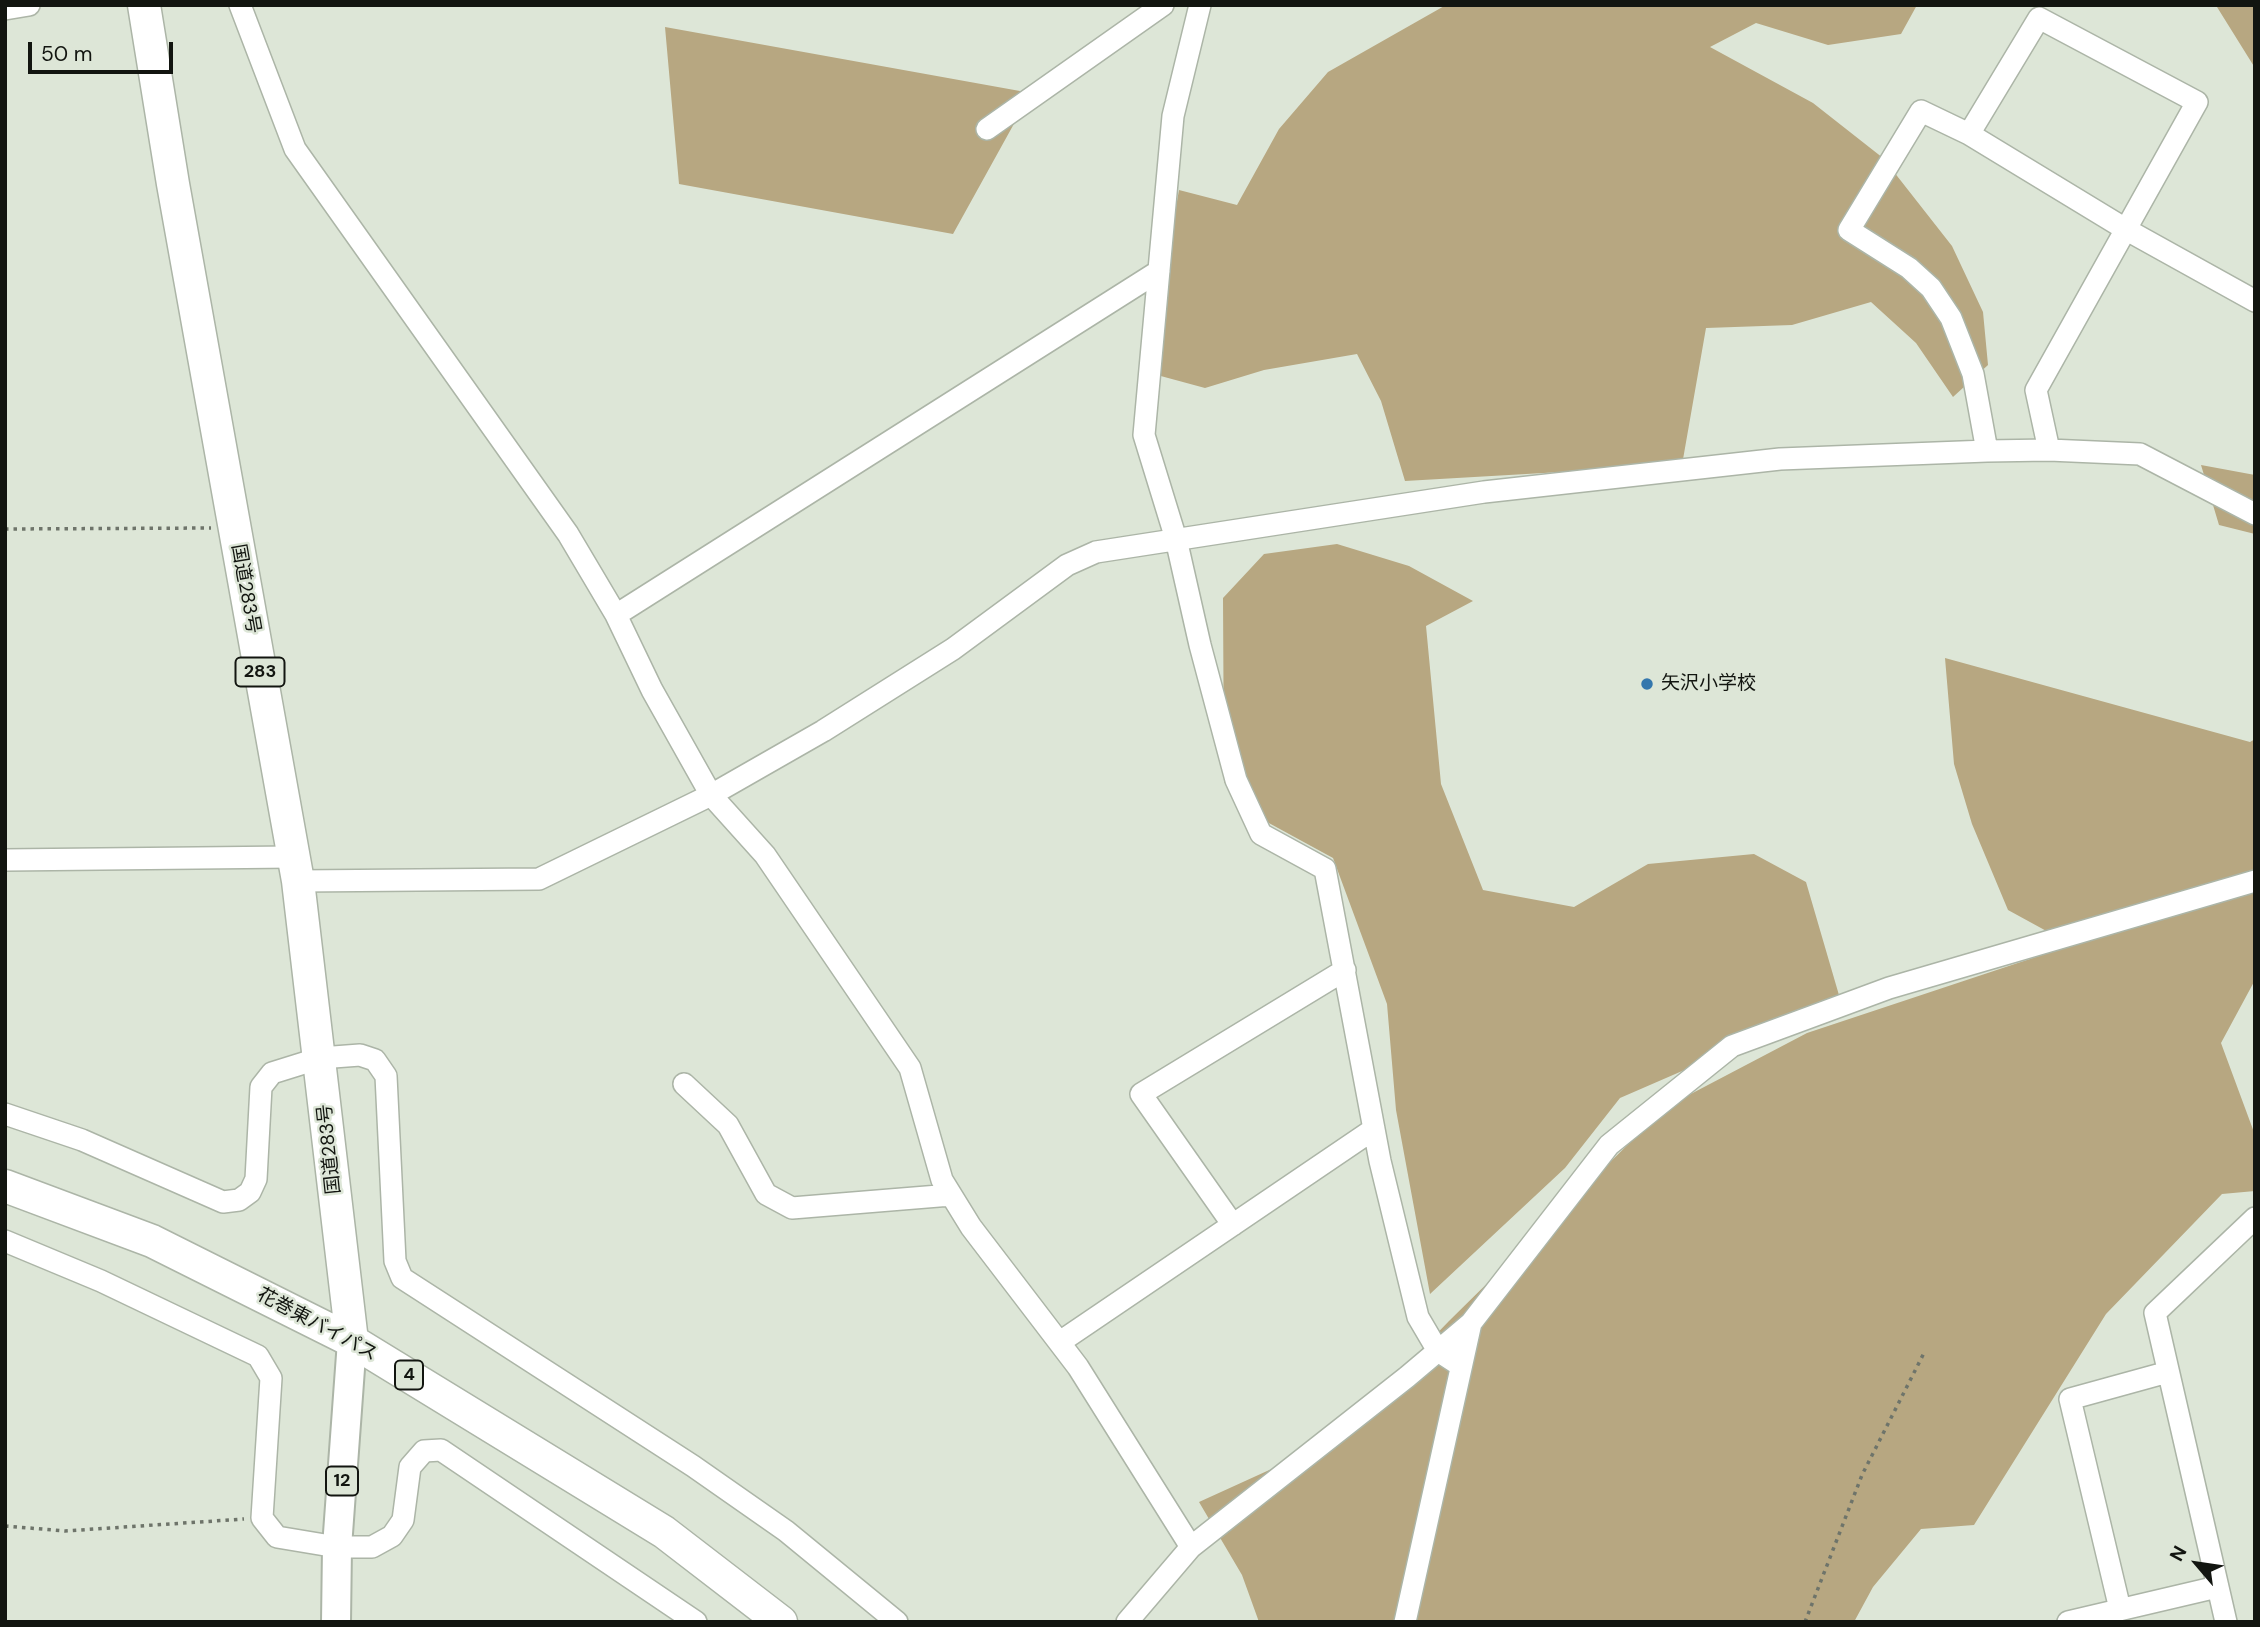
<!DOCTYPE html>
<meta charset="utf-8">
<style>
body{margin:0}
#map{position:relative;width:2260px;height:1627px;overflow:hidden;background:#dde6d7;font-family:"DM Sans",sans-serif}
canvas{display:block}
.frame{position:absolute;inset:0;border:7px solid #121510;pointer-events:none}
.north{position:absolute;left:2162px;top:1529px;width:70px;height:70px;-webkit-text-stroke:5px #dde6d7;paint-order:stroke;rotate:299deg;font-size:19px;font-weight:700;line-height:28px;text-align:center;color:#121510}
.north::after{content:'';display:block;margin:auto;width:24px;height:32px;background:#121510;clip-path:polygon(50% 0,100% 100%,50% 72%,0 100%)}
.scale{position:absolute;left:28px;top:42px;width:145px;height:32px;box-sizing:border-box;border:4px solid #121510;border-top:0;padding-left:9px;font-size:21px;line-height:24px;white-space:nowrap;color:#121510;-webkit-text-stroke:5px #dde6d7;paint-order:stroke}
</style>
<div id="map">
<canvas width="2260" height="1627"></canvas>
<div class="frame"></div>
<div class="north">N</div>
<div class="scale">50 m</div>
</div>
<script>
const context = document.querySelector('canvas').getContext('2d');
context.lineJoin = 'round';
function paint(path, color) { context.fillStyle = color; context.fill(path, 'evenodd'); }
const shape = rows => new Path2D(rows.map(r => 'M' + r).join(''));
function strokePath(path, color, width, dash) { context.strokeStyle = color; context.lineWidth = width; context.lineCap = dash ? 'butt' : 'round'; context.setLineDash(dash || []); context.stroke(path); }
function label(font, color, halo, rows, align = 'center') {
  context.font = font + ' "DM Sans","Noto Sans JP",sans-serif'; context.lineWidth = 5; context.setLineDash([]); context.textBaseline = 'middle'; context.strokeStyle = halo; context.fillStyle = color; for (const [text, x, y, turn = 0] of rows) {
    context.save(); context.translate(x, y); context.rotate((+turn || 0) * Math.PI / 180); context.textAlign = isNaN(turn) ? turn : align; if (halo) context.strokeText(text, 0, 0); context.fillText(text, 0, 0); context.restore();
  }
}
const forest = shape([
 [1446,5,1917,5,1901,34,1828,45,1756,23,1710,47,1813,103,1883,158,1952,246,1983,312,1988,365,1953,397,1916,343,1871,302,1792,325,1706,328,1682,465,1405,481,1381,401,1357,354,1264,370,1205,388,1146,372,1179,190,1237,205,1279,129,1328,72],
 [2216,5,2255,5,2255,68,2217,7],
 [665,27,1031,93,953,234,679,184],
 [2201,465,2255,475,2255,534,2219,525],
 [1337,544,1409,566,1473,601,1426,626,1441,784,1483,890,1574,907,1648,864,1754,854,1806,882,1841,1002,1620,1098,1565,1168,1430,1294,1396,1110,1387,1004,1333,858,1256,816,1224,782,1223,598,1264,554],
 [1945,658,2250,742,2255,739,2255,980,2221,1043,2255,1135,2255,1191,2222,1194,2106,1314,1974,1525,1921,1529,1873,1587,1854,1622,1259,1622,1242,1575,1199,1502,1333,1441,1449,1321,1666,1107,1807,1033,2072,945,2008,910,1972,824,1954,764]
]);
const path = shape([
 [5,529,211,528],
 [5,1526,65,1531,244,1519],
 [1805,1622,1862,1475,1924,1353]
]);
const minor = shape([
 [240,5,295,149,568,534,616,615,652,690,711,795,765,855,910,1068,942,1180,971,1227,1078,1367,1191,1547],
 [1200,5,1173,116,1144,435,1176,539,1200,645,1236,780,1261,834,1325,869,1380,1161,1418,1317,1438,1351,1461,1366],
 [5,9,29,5],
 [987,129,1163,5],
 [1969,134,2039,18,2197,102,2036,390,2049,450],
 [1987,451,1973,374,1951,318,1931,288,1909,268,1849,230,1921,111,1969,134,2127,230,2255,301],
 [616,615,1159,271],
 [5,860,293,857],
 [298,881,539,879,711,795,823,731,953,649,1067,565,1096,552,1484,492,1780,459,1987,451,2049,450,2140,454,2255,514],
 [684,1084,728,1125,766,1194,792,1208,951,1195],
 [5,1114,82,1140,223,1202,239,1200,250,1192,256,1179,261,1087,272,1073,320,1058,360,1055,375,1060,386,1076,395,1261,402,1278,693,1466,786,1531,897,1622],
 [1233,1225,1141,1094,1345,970],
 [5,1241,101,1281,258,1356,271,1378,262,1518,277,1537,337,1547,372,1547,392,1536,403,1520,410,1467,424,1451,441,1450,696,1622],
 [1060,1342,1374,1129],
 [2120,1609,2070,1399,2168,1372],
 [1127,1622,1191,1547,1407,1377,1471,1323],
 [1405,1622,1471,1323,1609,1145,1732,1046,1889,988,2255,881],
 [2068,1622,2217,1587],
 [2226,1622,2155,1313,2255,1218]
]);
const major = shape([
 [336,1622,337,1547,352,1341]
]);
const highway = shape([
 [144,5,173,184,298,881,352,1341],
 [5,1186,152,1241,352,1341,664,1532,781,1622]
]);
const markers = [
 [1647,684,7,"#3477ad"]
];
const shields = [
 [260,672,49],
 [409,1375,28],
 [342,1481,32]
];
const shieldNames = [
 ["283",260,672],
 ["4",409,1375],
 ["12",342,1481]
];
const streetNames = [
 ["国道283号",245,589,80],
 ["国道283号",330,1149,-96],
 ["花巻東バイパス",317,1325,28]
];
const poiNames = [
 ["矢沢小学校",1661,684]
];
paint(forest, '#b7a781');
strokePath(minor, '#acb5a7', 24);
strokePath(major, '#acb5a7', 32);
strokePath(highway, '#acb5a7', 35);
strokePath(path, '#6e746a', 3.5, [3.5, 5]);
strokePath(minor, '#fff', 21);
strokePath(major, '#fff', 28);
strokePath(highway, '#fff', 32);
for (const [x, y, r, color] of markers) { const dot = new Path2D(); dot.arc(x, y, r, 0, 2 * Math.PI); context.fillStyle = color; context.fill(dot); strokePath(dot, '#dde6d7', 2.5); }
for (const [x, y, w] of shields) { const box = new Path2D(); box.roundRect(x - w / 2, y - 14.5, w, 29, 5); context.fillStyle = '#dde6d7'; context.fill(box); strokePath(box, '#121510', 2); }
label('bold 18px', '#121510', null, shieldNames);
label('19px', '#121510', '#dde6d7', streetNames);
label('19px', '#121510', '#dde6d7', poiNames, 'left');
</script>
